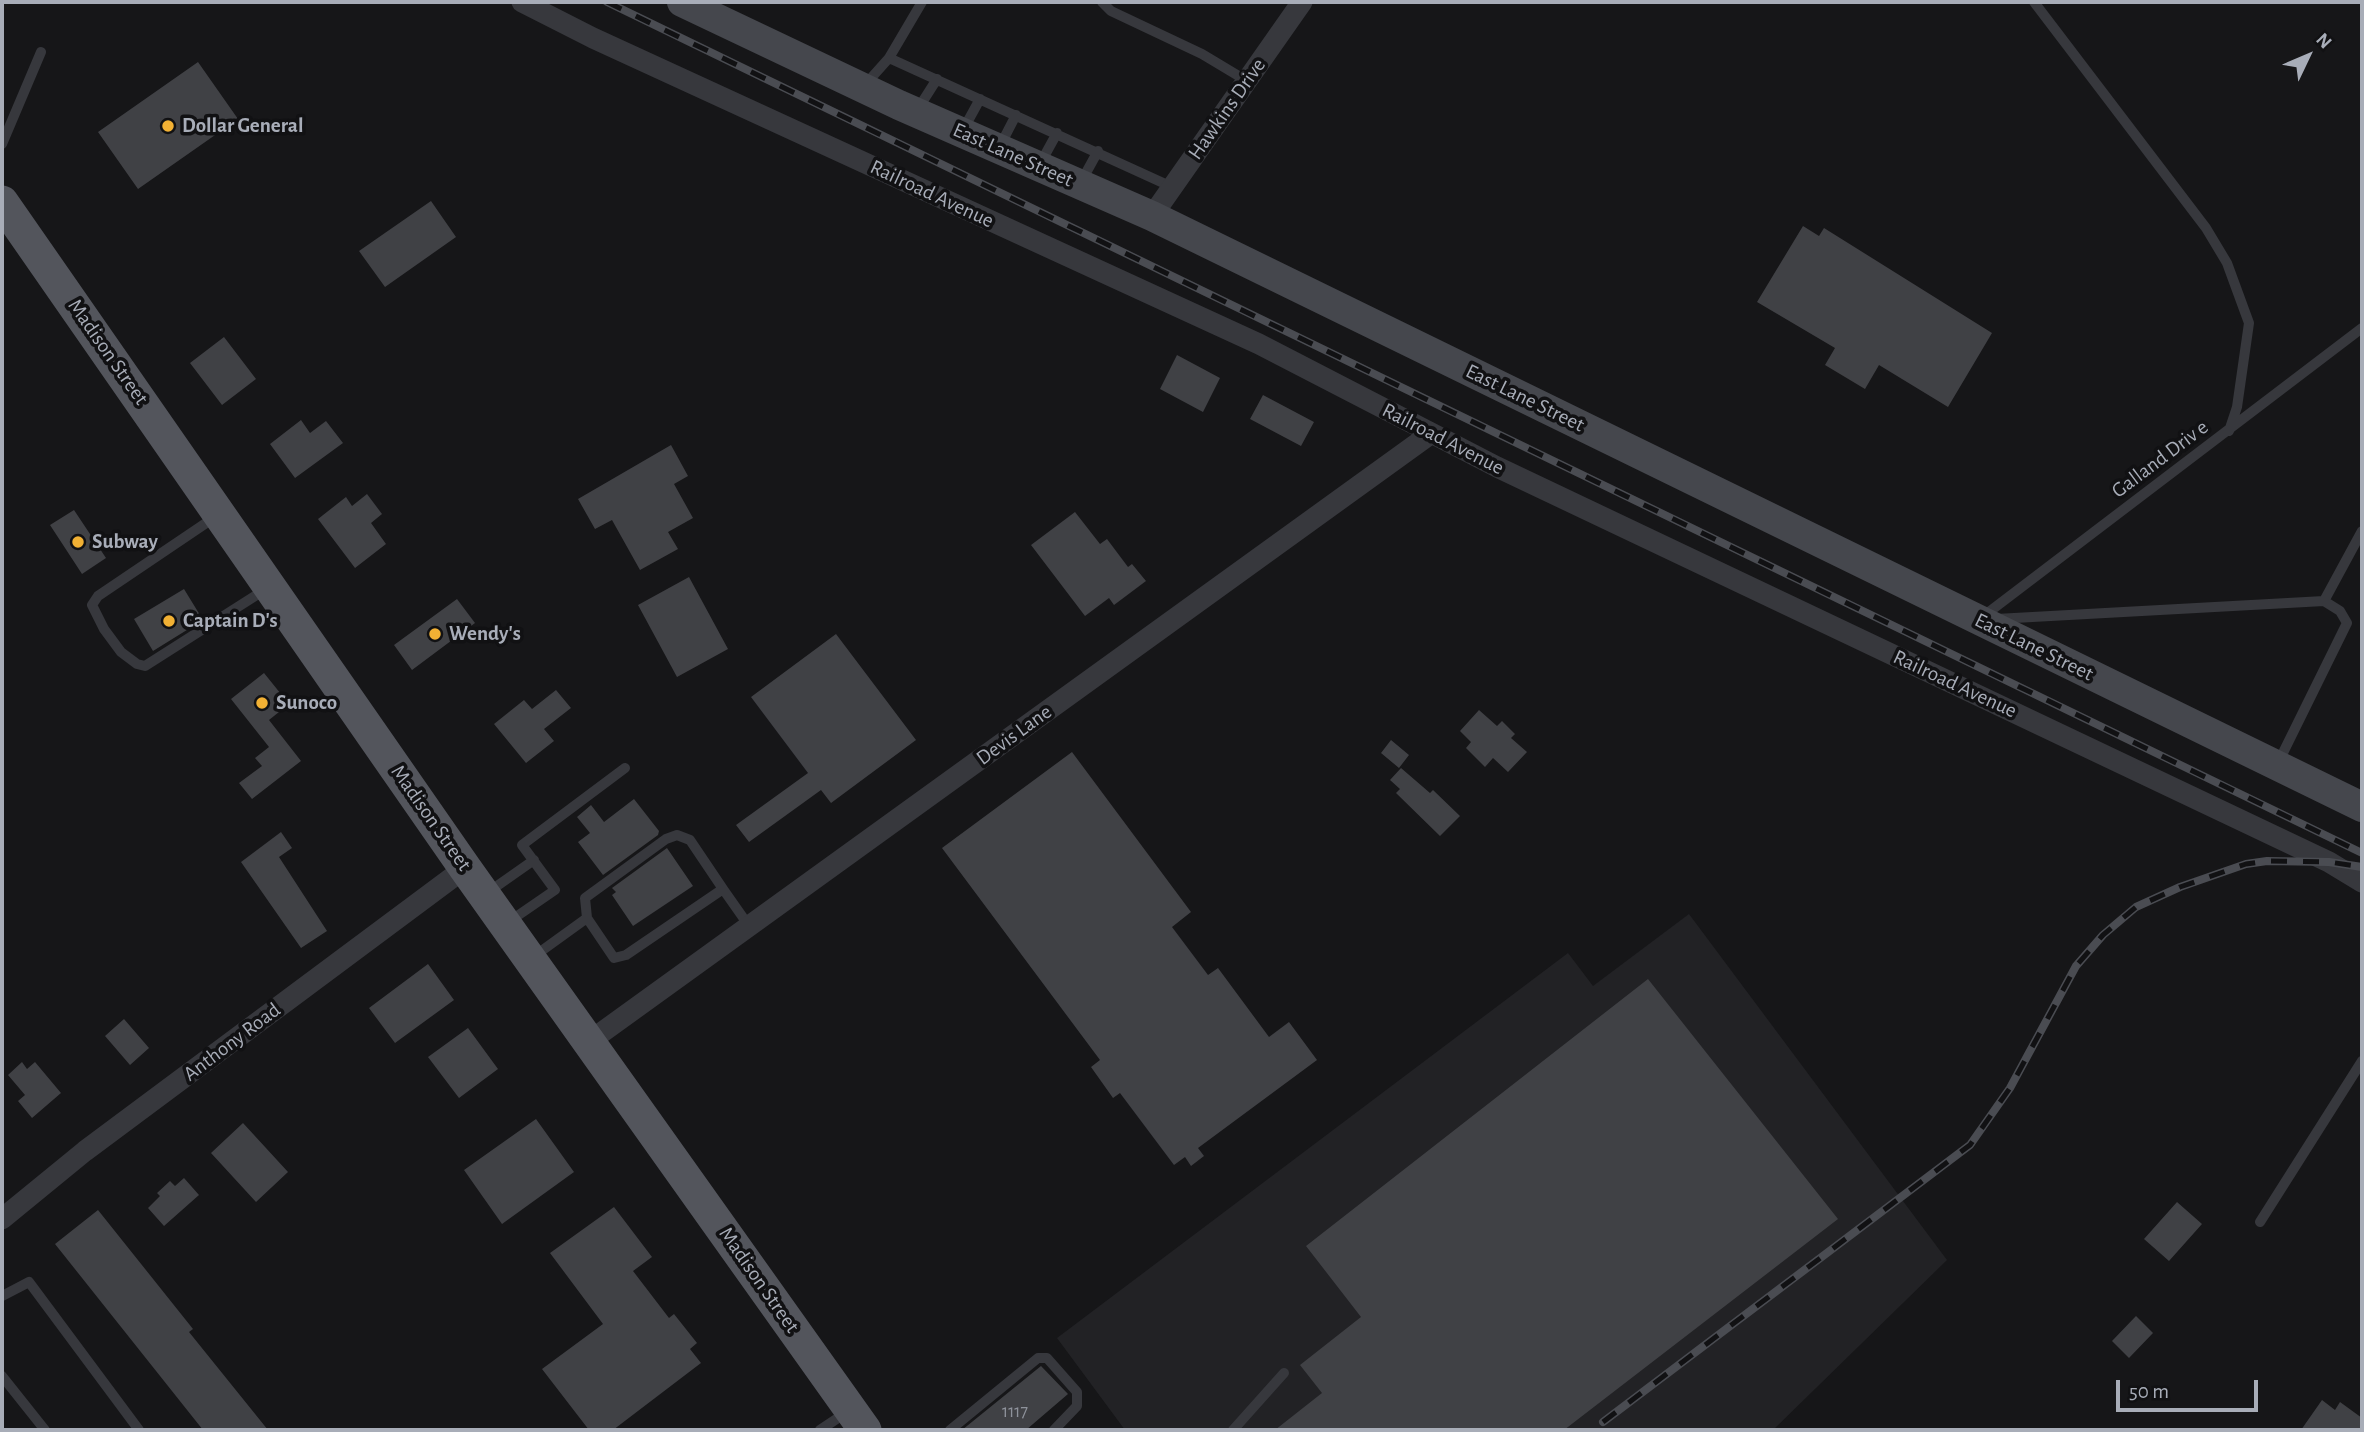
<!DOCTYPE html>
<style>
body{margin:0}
#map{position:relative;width:2364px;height:1432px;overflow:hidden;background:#161618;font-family:"Alegreya Sans",sans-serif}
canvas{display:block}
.frame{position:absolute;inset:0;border:4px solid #a8adb8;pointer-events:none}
.north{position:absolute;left:2273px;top:21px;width:70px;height:70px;-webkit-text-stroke:5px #111113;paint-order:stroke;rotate:46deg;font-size:19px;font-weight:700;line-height:28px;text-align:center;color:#a8adb8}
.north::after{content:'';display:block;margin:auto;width:24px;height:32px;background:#a8adb8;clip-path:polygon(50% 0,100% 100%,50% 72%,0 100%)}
.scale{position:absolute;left:2116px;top:1380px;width:142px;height:32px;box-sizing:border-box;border:4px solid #a8adb8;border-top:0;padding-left:9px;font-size:21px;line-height:24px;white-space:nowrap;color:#a8adb8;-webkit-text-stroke:5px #111113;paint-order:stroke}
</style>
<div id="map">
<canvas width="2364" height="1432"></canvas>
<div class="frame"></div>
<div class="north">N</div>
<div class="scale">50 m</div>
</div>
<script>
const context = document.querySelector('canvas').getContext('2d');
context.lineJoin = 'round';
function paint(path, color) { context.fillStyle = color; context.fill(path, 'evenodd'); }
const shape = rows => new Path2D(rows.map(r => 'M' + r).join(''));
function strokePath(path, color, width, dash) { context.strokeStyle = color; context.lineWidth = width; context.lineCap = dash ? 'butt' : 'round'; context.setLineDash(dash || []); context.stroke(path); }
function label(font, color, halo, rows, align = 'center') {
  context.font = font + ' "Alegreya Sans",sans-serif'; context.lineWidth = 7; context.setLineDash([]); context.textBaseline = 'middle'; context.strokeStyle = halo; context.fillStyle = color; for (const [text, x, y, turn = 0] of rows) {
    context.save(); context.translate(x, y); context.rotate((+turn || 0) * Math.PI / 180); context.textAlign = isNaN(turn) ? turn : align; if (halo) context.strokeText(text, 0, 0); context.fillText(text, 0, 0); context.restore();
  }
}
const built = shape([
 [1689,914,1947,1260,1773,1430,1125,1430,1057,1338,1568,953,1593,986]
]);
const building = shape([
 [198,62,238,119,138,189,98,132],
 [431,201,456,237,385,287,359,251],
 [1803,226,1819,236,1824,228,1992,333,1948,407,1879,365,1865,389,1825,365,1835,348,1757,302],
 [224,337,256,379,222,405,190,363],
 [1177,355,1220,378,1203,412,1160,389],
 [1263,395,1314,422,1301,446,1250,419],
 [301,420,310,433,326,421,343,443,295,478,270,444],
 [671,445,688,476,674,484,693,518,668,532,678,549,640,570,612,520,595,529,578,499],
 [367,494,382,514,371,523,386,544,355,568,318,519,346,497,352,506],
 [74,510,106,558,82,574,50,525],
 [1075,512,1100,544,1107,539,1128,567,1132,564,1146,581,1114,605,1109,598,1085,616,1031,545],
 [689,577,728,649,677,677,638,605],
 [184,589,203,620,153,651,134,619],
 [457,599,475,623,412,670,394,645],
 [836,634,916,740,831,803,821,790,749,842,736,825,808,773,751,697],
 [264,673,289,704,269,720,301,761,252,799,239,783,262,766,255,758,269,747,231,699],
 [556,690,571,708,544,729,554,741,526,763,494,724,524,700,532,709],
 [1479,710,1497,726,1502,721,1515,734,1511,738,1527,752,1508,772,1493,758,1485,767,1466,748,1471,742,1460,731],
 [1391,740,1409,755,1399,768,1381,753],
 [1072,752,1191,912,1172,927,1208,975,1218,968,1269,1037,1289,1022,1317,1060,1198,1148,1204,1156,1191,1166,1185,1157,1174,1165,1120,1093,1113,1098,1091,1067,1100,1060,942,848],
 [1401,768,1430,793,1433,790,1460,816,1440,836,1396,793,1400,789,1390,780],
 [634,799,659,831,658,835,603,875,578,842,590,833,577,817,591,805,604,822],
 [281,832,292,848,279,857,327,931,301,948,241,862],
 [667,848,693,886,633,926,612,895,616,892,612,888],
 [428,964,454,1000,395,1043,369,1008],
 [1648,979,1838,1219,1564,1430,1275,1430,1322,1393,1300,1365,1361,1317,1306,1246],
 [124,1019,149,1048,130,1065,105,1036],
 [468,1028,498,1069,459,1098,428,1057],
 [22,1062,27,1069,35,1062,61,1093,32,1118,18,1101,25,1095,8,1075],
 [536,1119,574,1172,502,1224,464,1170],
 [243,1123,288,1172,256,1202,211,1153],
 [184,1178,199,1195,164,1226,148,1208,160,1196,157,1193,170,1181,175,1186],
 [2177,1202,2202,1224,2169,1261,2144,1239],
 [614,1207,652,1257,633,1271,669,1318,674,1314,697,1343,690,1349,701,1363,613,1430,589,1430,542,1369,603,1324,550,1253],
 [98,1210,193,1329,189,1332,268,1430,203,1430,55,1244],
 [2136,1316,2153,1333,2129,1358,2112,1341],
 [1041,1366,1068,1394,1026,1430,962,1430],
 [2322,1400,2335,1410,2340,1402,2362,1418,2362,1430,2301,1430]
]);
const lane = shape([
 [1102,2,1111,11,1202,54,1247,81],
 [2034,2,2206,228,2227,263,2249,323,2237,407,2229,431],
 [889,58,1172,187],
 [864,86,889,58,922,2],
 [916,112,937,79],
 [963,130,980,99],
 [2,144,41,52],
 [1000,146,1016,115],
 [1040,164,1057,133],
 [1081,182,1098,151],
 [215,517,98,596,92,605,104,629,121,652,137,664,145,666,266,589],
 [2324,601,2362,531],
 [1981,618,2362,328],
 [1996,619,2324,601,2340,611,2347,623,2277,765],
 [487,893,534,860],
 [587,918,585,898,666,839,677,835,690,840,723,889],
 [507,923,555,890,522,845,625,768],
 [533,957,587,918,614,958,626,955,723,889,749,926],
 [2260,1222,2362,1061],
 [2,1296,29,1282,139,1430],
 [2,1376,45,1430],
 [820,1430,847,1412],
 [950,1430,1038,1358,1047,1358,1077,1392,1077,1406,1054,1430],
 [1233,1430,1284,1373]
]);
const street = shape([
 [522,2,593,38,1259,344,1497,467,2329,862,2362,882],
 [1152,216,1302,2],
 [590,1041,1429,435,1421,429],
 [2,1219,85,1151,465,868]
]);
const secondary = shape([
 [682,2,899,105,1152,216,2362,807]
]);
const primary = shape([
 [2,202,465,868,865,1430]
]);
const rail = shape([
 [607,2,2362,853],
 [1603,1422,1970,1145,2010,1088,2076,966,2103,935,2136,907,2180,887,2246,864,2267,861,2329,862,2362,867]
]);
const markers = [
 [168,126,7,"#f2b134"],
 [78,542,7,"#f2b134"],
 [169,621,7,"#f2b134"],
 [435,634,7,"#f2b134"],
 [262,703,7,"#f2b134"]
];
const numberNames = [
 ["1117",1015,1412]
];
const streetNames = [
 ["Hawkins Drive",1227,109,-55],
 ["East Lane Street",1013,155,24],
 ["Railroad Avenue",932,194,25],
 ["Madison Street",108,352,55],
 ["East Lane Street",1525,398,26],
 ["Railroad Avenue",1443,439,27],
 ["Galland Driv e",2160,459,-37],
 ["East Lane Street",2034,647,26],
 ["Railroad Avenue",1955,684,25],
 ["Devis Lane",1014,735,-36],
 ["Madison Street",431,818,55],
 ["Anthony Road",232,1042,-37],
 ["Madison Street",759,1280,55]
];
const poiNames = [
 ["Dollar General",182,126],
 ["Subway",92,542],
 ["Captain D's",183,621],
 ["Wendy's",449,634],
 ["Sunoco",276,703]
];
paint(built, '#222225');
paint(building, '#404145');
strokePath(lane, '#37383d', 10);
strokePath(street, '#37383d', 21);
strokePath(secondary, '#45474d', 30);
strokePath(primary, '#53555c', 33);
strokePath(rail, '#4a4c52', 8);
strokePath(rail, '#111113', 5, [16]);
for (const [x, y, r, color] of markers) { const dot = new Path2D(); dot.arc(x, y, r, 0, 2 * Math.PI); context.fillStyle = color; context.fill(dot); strokePath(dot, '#111113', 2.5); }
label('18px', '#8e929b', null, numberNames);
label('21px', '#a8adb8', '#111113', streetNames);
label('bold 21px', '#a8adb8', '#111113', poiNames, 'left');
</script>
